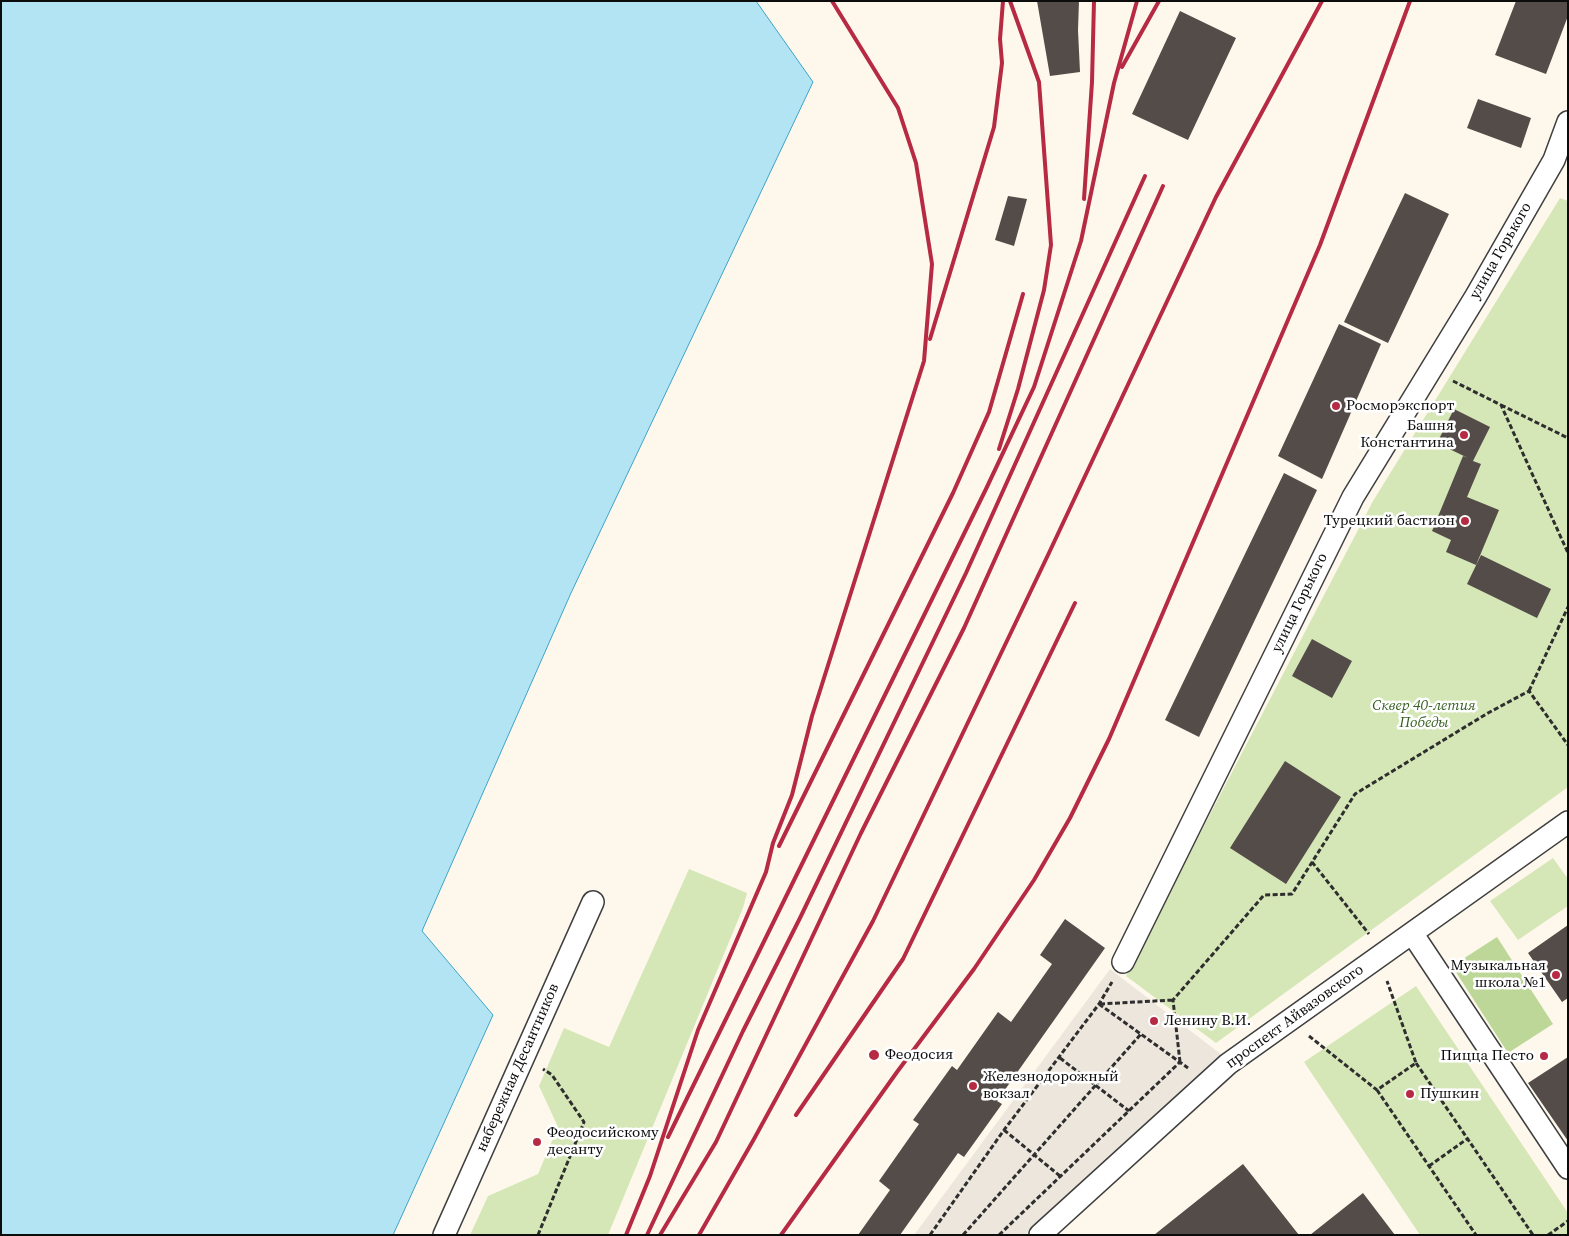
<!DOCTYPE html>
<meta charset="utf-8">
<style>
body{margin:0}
#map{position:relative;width:1569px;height:1236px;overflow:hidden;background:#fef8ec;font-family:"Source Serif 4",serif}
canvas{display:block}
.frame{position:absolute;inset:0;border:2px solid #0c0c0c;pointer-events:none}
</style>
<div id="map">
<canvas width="1569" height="1236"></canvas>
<div class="frame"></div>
</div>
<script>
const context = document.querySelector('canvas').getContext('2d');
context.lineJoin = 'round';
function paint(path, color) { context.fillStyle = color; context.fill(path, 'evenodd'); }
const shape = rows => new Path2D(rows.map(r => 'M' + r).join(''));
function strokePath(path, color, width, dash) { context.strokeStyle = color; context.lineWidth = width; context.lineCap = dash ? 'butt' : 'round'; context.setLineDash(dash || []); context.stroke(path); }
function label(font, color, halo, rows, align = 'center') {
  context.font = font + ' "Source Serif 4",serif'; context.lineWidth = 5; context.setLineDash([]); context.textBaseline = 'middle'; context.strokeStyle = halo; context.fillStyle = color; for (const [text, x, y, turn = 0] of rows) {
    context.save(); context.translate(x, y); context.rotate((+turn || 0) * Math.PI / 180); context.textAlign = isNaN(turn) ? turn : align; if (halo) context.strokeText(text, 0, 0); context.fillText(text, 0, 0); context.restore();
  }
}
const green = shape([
 [1560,198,1568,201,1568,787,1216,1043,1126,976,1373,501],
 [1553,858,1568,879,1568,906,1518,940,1490,901],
 [689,869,747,893,743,908,608,1235,470,1235,488,1196,538,1174,558,1127,539,1086,564,1028,609,1047],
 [1416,986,1568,1213,1568,1235,1420,1235,1304,1062]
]);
const forest = shape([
 [1497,937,1553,1024,1508,1053,1452,966]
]);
const plaza = shape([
 [1110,969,1222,1055,1025,1235,914,1235]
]);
const water = shape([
 [1,1,756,1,813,82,571,593,422,931,493,1015,393,1235,1,1235,1,1]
]);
const building = shape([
 [1037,1,1079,1,1078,30,1080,72,1050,76],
 [1516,1,1568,1,1568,16,1546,74,1495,55],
 [1180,11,1236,38,1188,140,1132,114],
 [1478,99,1531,118,1521,148,1467,128],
 [1405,193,1449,214,1388,343,1344,322],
 [1008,196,1027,199,1014,246,995,240],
 [1339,324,1381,344,1322,479,1278,456],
 [1454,409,1490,427,1473,461,1481,464,1467,497,1499,510,1476,565,1446,552,1451,540,1432,531,1463,456,1468,458,1437,443],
 [1284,473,1317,490,1199,737,1165,720],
 [1481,555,1551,589,1537,618,1467,584],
 [1312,639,1352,661,1332,698,1292,676],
 [1285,761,1341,797,1286,884,1230,848],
 [1065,919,1105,948,997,1101,1002,1104,964,1157,958,1153,900,1235,858,1235,890,1190,879,1181,919,1124,913,1120,952,1066,957,1070,998,1012,1011,1022,1052,964,1040,955],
 [1568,925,1568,998,1562,1002,1528,953],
 [1568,1057,1568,1141,1528,1083],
 [1243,1164,1299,1235,1154,1235],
 [1363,1193,1395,1235,1310,1235]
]);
const path = shape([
 [1453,381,1501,405,1568,553],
 [1501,405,1568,438],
 [1529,691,1568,607],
 [1312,862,1369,934],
 [1099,1004,1188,1068],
 [1100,1004,1173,1000],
 [1309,1036,1377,1090,1416,1063,1387,981],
 [1060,1058,1129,1111],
 [1180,1062,1173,1000,1264,895,1292,894,1355,794,1488,713,1529,691,1568,745],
 [1416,1063,1533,1235],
 [1377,1090,1476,1235],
 [1004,1130,1060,1176],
 [1429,1166,1467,1139],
 [538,1235,584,1122,552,1075,543,1069],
 [930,1235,1004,1130,1099,1004,1112,982],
 [963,1235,1141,1034],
 [999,1235,1180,1062],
 [1548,1235,1568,1221]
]);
const street = shape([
 [1412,933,1568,1168],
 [1123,962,1353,497,1476,296,1554,160,1568,122],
 [444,1235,593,902],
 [1040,1235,1228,1064,1568,822]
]);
const rail = shape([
 [1122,67,1159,1],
 [1084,199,1092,82,1094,1],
 [930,339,994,127,1002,63,1000,39,1003,1],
 [999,449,1018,389,1044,290,1051,245,1039,82,1010,1],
 [779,846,953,493,989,412,1023,294],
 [796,1115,903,959,1075,603],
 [668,1137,986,489,1034,387,1081,241,1114,83,1137,1],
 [626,1235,650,1176,698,1030,766,872,773,843,792,795,812,716,924,361,932,264,916,163,898,108,832,1],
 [647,1235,743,1031,800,918,966,573,1145,176],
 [660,1235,716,1142,861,833,964,628,1163,186],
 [699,1235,754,1139,873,921,1048,555,1216,197,1322,1],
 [781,1235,897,1072,974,969,1034,880,1070,818,1109,739,1320,245,1410,1]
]);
const markers = [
 [1336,406,5,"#b62a44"],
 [1464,435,5,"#b62a44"],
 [1465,521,5,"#b62a44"],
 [1556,975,5,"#b62a44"],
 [1154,1021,5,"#b62a44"],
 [874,1055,6,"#b62a44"],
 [1544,1056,5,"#b62a44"],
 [973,1086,5,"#b62a44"],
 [1410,1094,5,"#b62a44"],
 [537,1142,5,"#b62a44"]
];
const streetNames = [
 ["улица Горького",1501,251,-60],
 ["улица Горького",1300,603,-64],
 ["проспект Айвазовского",1295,1017,-36],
 ["набережная Десантников",518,1068,-66]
];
const poiNames = [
 ["Росморэкспорт",1346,406],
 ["Башня",1454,426,"right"],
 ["Константина",1454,443,"right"],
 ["Турецкий бастион",1455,521,"right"],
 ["Музыкальная",1546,966,"right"],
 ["школа №1",1546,983,"right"],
 ["Ленину В.И.",1164,1021],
 ["Феодосия",885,1055],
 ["Пицца Песто",1534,1056,"right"],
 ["Железнодорожный",983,1077],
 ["вокзал",983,1094],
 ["Пушкин",1420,1094],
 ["Феодосийскому",547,1133],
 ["десанту",547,1150]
];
const parkNames = [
 ["Сквер 40-летия",1424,706],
 ["Победы",1424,723]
];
paint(green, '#d6e7b7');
paint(forest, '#bcd797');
paint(plaza, '#ede6dc');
paint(water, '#b3e4f3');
strokePath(water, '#3da3c7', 1);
paint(building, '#544c49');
strokePath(street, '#3f3f3f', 24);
strokePath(path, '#2e2e2e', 3, [5, 2.5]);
strokePath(street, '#fff', 21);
strokePath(rail, '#b62a44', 4);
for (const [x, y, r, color] of markers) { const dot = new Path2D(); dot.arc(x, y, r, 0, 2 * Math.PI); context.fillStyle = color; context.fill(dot); strokePath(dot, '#fff', 2); }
label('15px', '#0c0c0c', '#fff', streetNames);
label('15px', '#0c0c0c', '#fff', poiNames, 'left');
label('italic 15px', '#366020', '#fff', parkNames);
</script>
